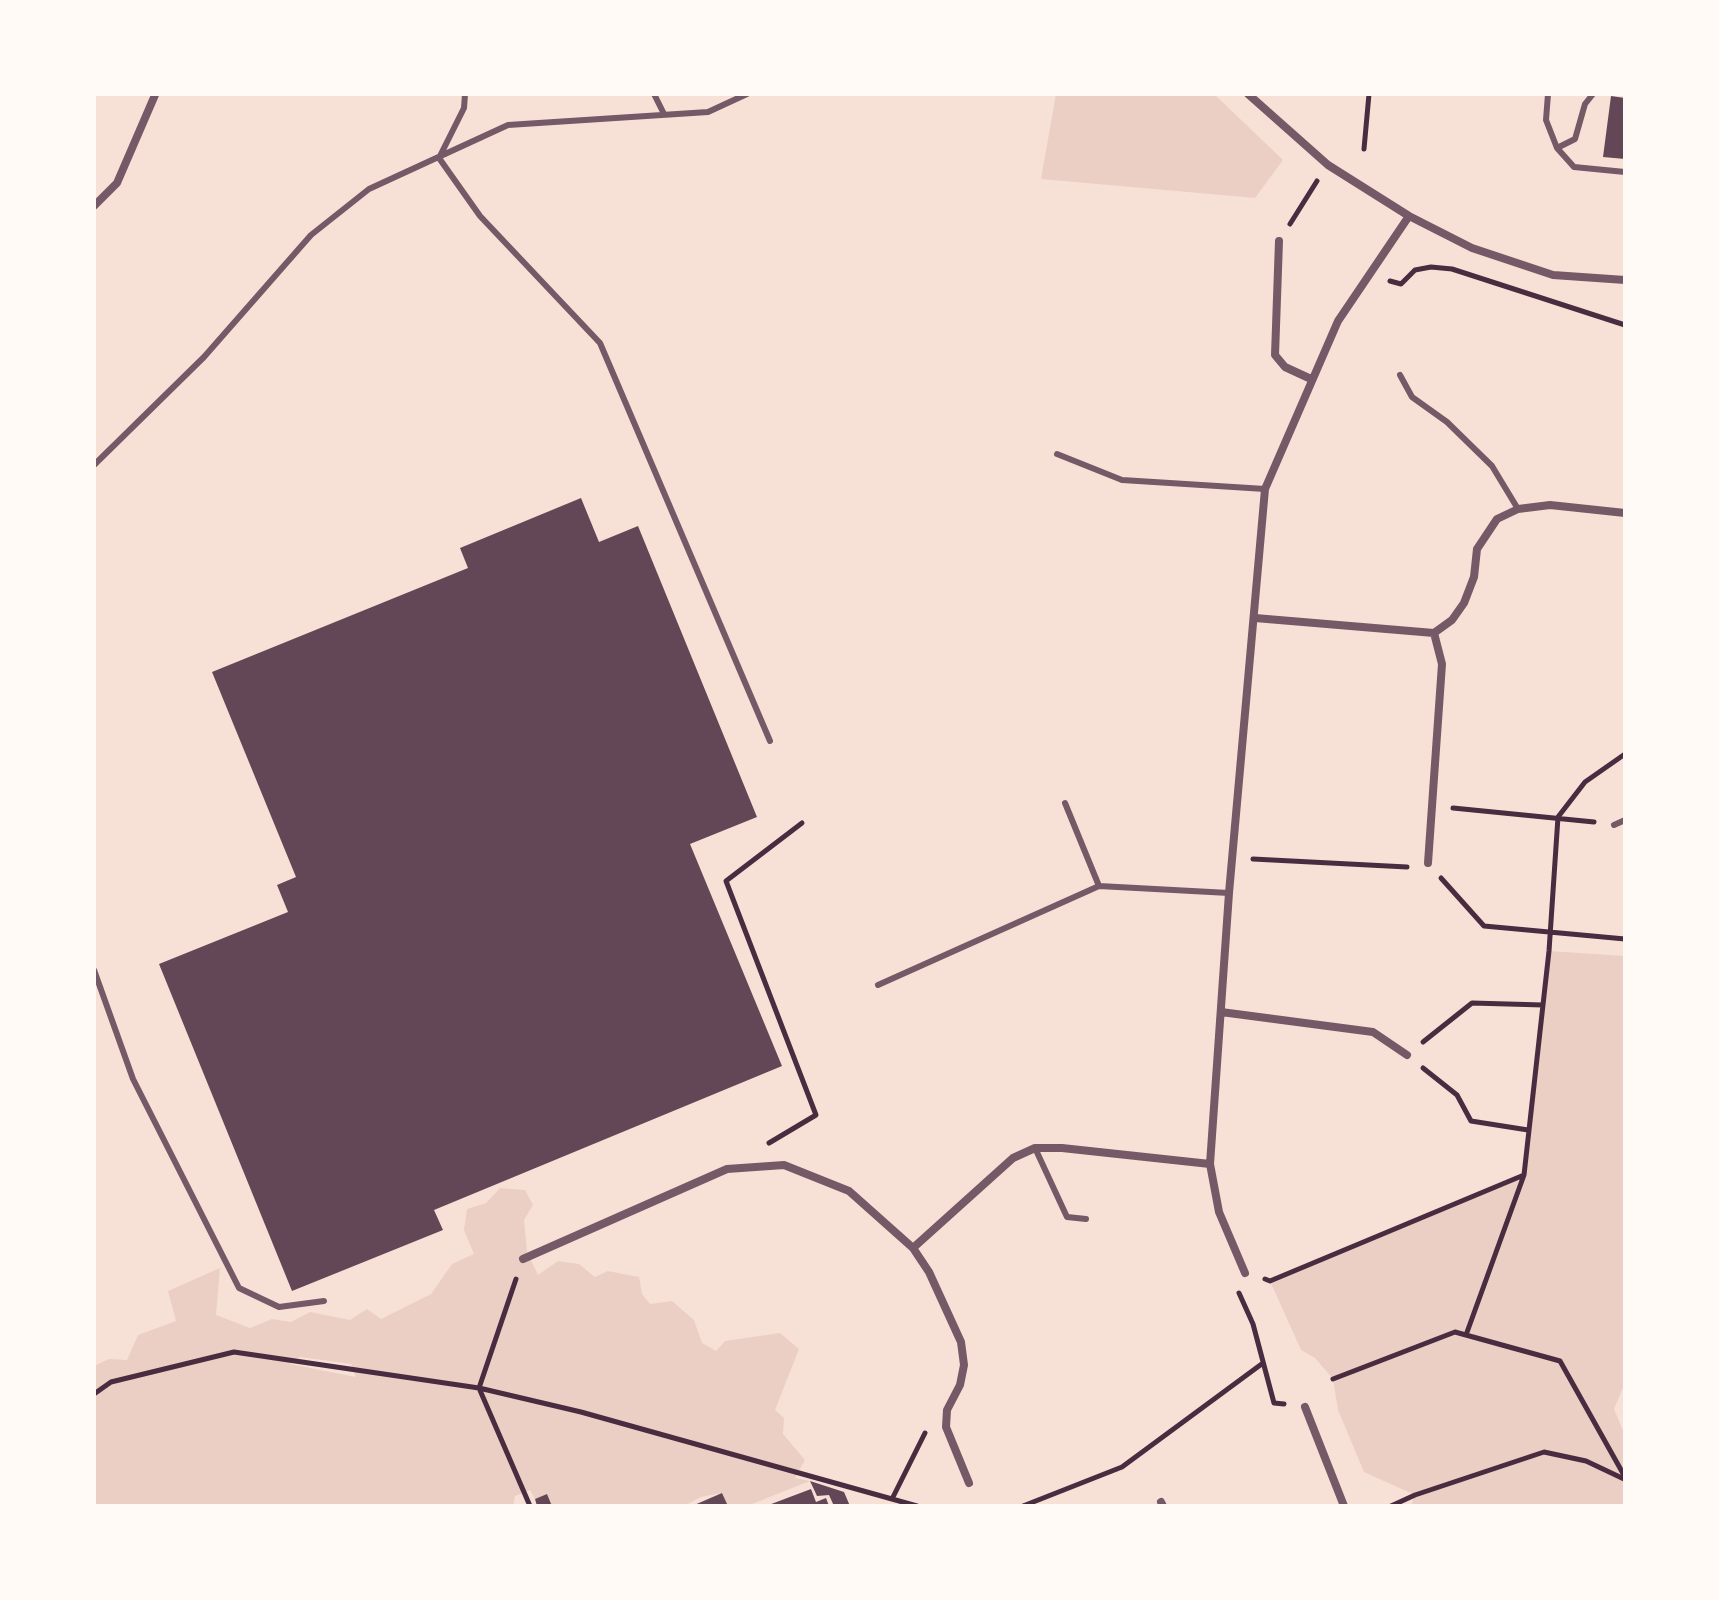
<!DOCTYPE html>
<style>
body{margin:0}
#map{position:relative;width:1719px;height:1600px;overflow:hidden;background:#f7e1d7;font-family:Karla,sans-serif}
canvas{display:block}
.frame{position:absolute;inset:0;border:96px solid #fffaf5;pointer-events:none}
</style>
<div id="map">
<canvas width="1719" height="1600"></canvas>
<div class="frame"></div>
</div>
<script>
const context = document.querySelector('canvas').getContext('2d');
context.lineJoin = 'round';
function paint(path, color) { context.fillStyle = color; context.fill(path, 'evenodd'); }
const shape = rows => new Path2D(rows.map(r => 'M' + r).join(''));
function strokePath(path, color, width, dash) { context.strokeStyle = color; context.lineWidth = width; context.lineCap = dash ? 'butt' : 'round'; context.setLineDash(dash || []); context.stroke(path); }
const green = shape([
 [1056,94,1214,94,1283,160,1255,198,1041,179],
 [1549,951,1625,956,1625,1383,1614,1409,1625,1435,1625,1506,1411,1506,1415,1495,1364,1472,1338,1410,1333,1379,1315,1358,1301,1350,1270,1281,1524,1175],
 [500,1188,525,1190,533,1205,524,1220,527,1252,538,1275,558,1261,579,1264,595,1277,608,1271,639,1277,642,1294,650,1304,672,1301,694,1320,702,1343,716,1351,725,1341,780,1333,799,1349,775,1410,784,1418,783,1434,805,1460,795,1478,810,1481,747,1506,728,1506,722,1493,701,1497,684,1506,552,1506,547,1494,535,1499,530,1490,515,1496,513,1506,94,1506,94,1366,109,1359,127,1360,138,1335,176,1321,168,1291,220,1268,216,1315,250,1328,272,1319,291,1322,310,1312,350,1320,367,1309,381,1319,431,1294,452,1264,474,1254,464,1230,467,1209,486,1203],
 [300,1357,351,1364,356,1377,290,1364]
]);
const building = shape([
 [1611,96,1625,98,1625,159,1603,157],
 [581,498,599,542,638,526,757,817,690,844,782,1066,434,1210,443,1230,292,1291,159,964,288,912,277,885,296,877,212,672,468,568,460,548],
 [810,1481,844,1492,850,1506,834,1506,829,1495,817,1496],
 [811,1489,816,1502,826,1498,829,1506,766,1506],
 [722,1493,728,1506,692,1506],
 [547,1494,552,1506,537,1506,535,1499]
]);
const path = shape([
 [1364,149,1369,94],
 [1290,224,1317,181],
 [1390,281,1401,284,1415,270,1431,267,1452,269,1625,325],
 [1453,808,1594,822],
 [1253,859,1407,867],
 [1441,878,1484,926,1625,939],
 [1423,1042,1472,1003,1543,1005],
 [1423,1068,1457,1095,1471,1121,1528,1130],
 [769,1143,816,1115,726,881,802,823],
 [516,1279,479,1388,530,1506],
 [1265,1279,1270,1281,1524,1175,1549,951,1558,817,1585,782,1625,754],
 [1239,1293,1253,1324,1274,1403,1284,1404],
 [1466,1335,1524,1175],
 [1333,1379,1455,1332,1560,1361,1625,1477],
 [94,1394,111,1382,234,1352,479,1388,581,1412,917,1506],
 [892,1499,925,1433],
 [1023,1506,1122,1467,1263,1363],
 [1391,1506,1415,1495,1544,1452,1586,1461,1624,1479]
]);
const service = shape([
 [654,94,664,114],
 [1548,94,1546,120,1557,148,1574,167,1625,172],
 [1557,148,1575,139,1585,104,1593,94],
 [439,158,480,216,600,343,770,741],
 [439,158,464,108,465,94],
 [1400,375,1412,397,1447,422,1492,466,1518,509],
 [1057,454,1122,480,1265,489],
 [94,465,204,357,311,235,369,189,508,125,708,112,747,94],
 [1065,803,1099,886],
 [1614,825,1625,820],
 [94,970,133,1079,239,1288,279,1307,324,1301],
 [878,985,1099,886,1229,893],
 [1035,1148,1067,1217,1086,1219]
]);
const minor = shape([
 [1248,94,1328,165,1409,216,1472,248,1553,275,1625,280],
 [94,206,117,183,155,95],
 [1279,241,1275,355,1285,367,1311,379],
 [1255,618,1434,633,1452,620,1464,603,1474,577,1477,549,1497,519,1518,509,1550,505,1625,513],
 [1428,863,1442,664,1434,633],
 [1221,1012,1373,1032,1407,1055],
 [913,1248,1013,1158,1035,1148,1062,1148,1210,1164],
 [523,1259,727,1169,784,1165,849,1191,913,1248,929,1272,961,1342,964,1365,960,1385,947,1410,946,1427,969,1483],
 [1245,1273,1219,1212,1210,1164,1229,893,1265,489,1338,321,1409,216],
 [1305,1407,1344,1506],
 [1161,1502,1163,1506]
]);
paint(green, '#ebcfc5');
paint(building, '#644757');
strokePath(path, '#4a2c40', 5);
strokePath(service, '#755966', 6);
strokePath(minor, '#755966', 8);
</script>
